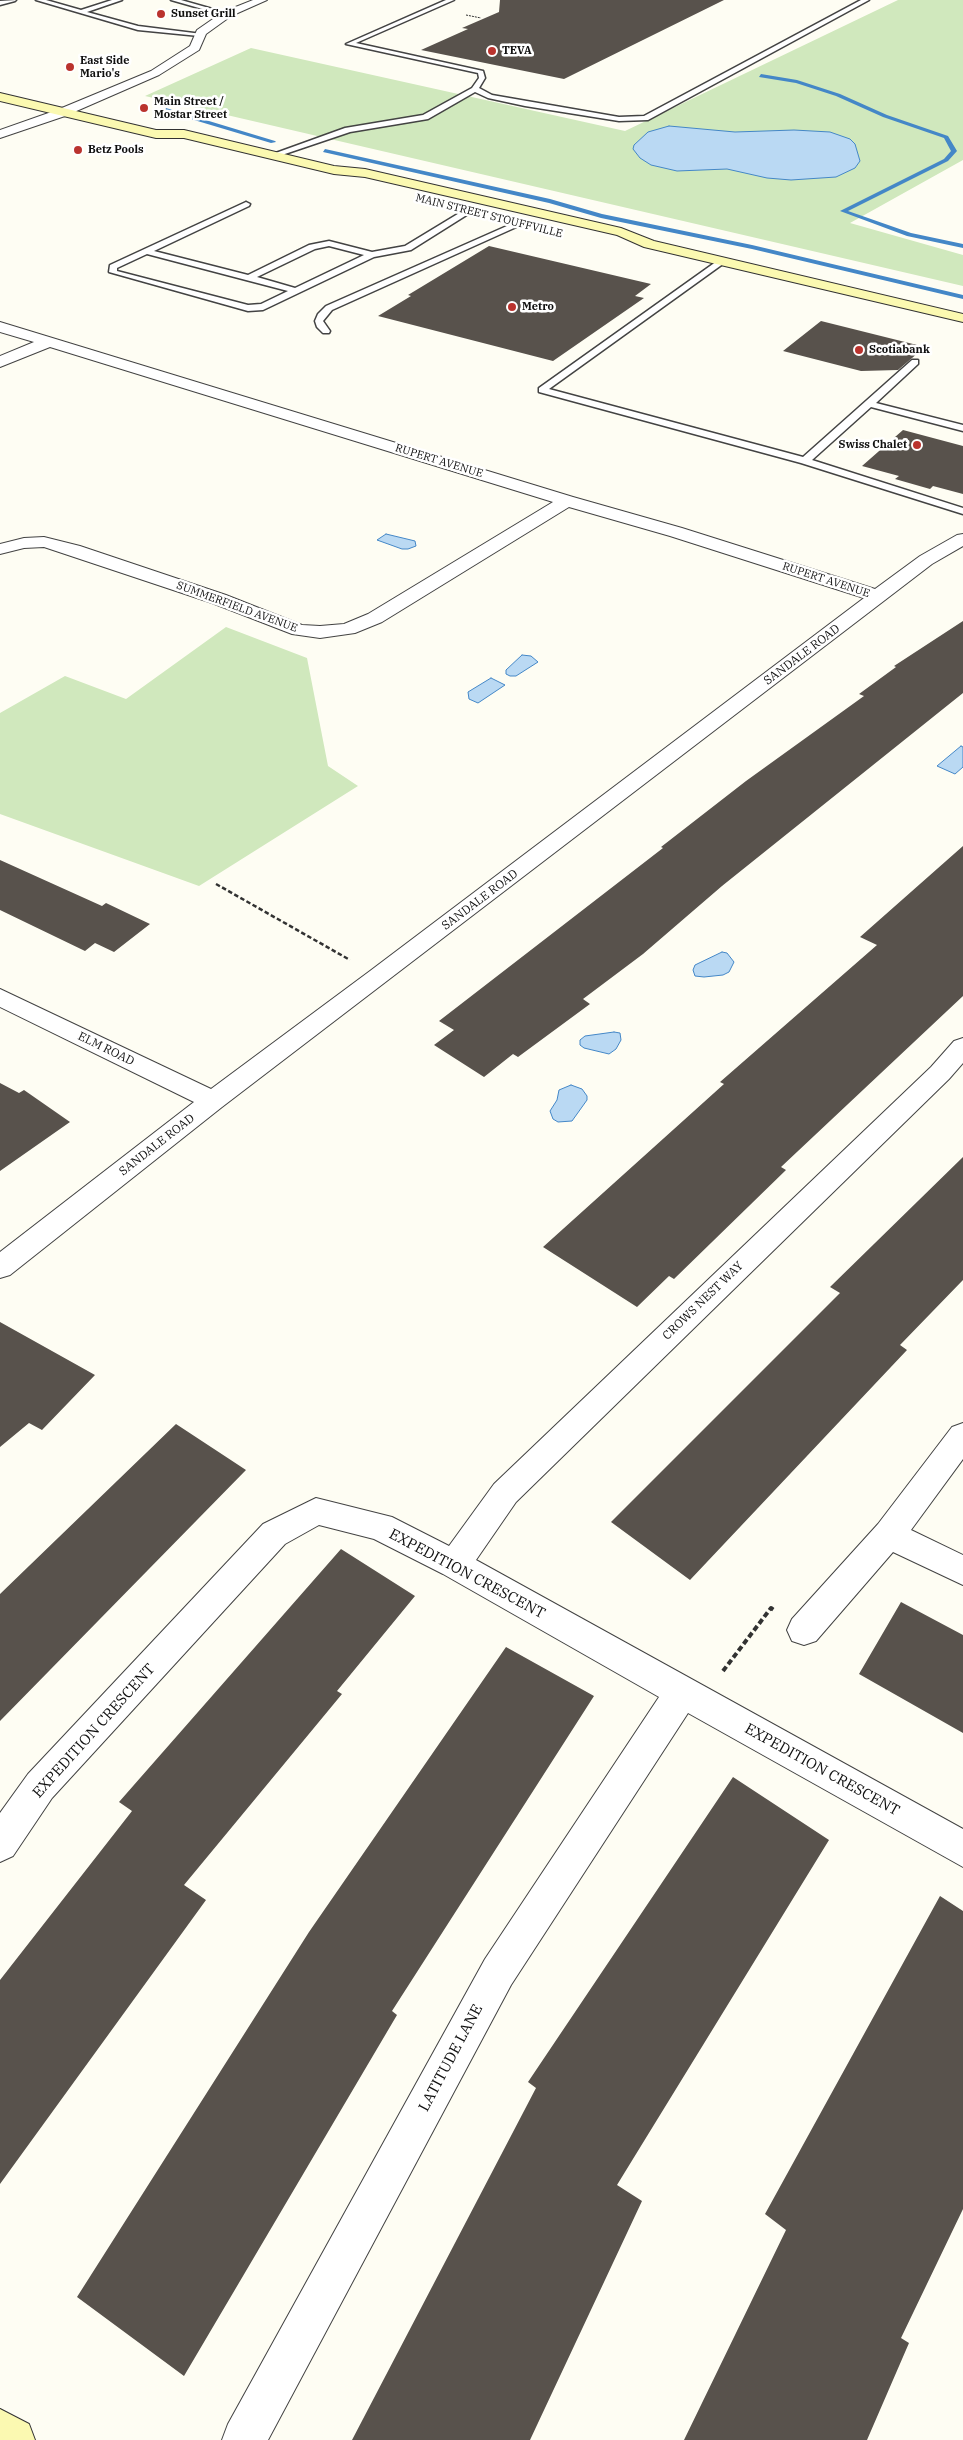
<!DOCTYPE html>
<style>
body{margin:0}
canvas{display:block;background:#fefdf3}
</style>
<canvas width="963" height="2440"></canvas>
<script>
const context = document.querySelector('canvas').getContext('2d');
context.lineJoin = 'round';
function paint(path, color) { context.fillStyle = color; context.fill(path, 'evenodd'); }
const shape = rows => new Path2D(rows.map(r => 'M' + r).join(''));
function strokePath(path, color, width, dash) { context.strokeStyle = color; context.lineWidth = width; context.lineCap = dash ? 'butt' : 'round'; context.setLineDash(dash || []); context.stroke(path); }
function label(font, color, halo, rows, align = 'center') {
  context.font = font + ' "IBM Plex Serif",serif'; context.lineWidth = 5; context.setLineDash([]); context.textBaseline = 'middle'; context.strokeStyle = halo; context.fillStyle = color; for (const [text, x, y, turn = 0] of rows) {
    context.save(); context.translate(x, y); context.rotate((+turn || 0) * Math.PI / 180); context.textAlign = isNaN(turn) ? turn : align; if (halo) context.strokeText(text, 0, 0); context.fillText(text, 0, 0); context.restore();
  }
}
const green = shape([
 [898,0,963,0,963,160,850,223,963,255,963,286,145,96,251,48,625,131],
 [226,627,307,658,328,766,358,786,199,886,0,814,0,713,65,676,126,699]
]);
const water = shape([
 [669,126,735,132,794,130,830,132,850,139,855,144,860,161,855,168,836,177,791,180,767,178,727,169,677,171,651,165,640,158,633,149,634,145,648,132,669,126],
 [386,534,411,540,415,541,416,546,408,549,402,549,377,540,386,534],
 [522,655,531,656,538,662,516,676,510,676,506,674,506,670,522,655],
 [491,678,505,685,478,703,469,699,468,692,491,678],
 [961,746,963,747,963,767,955,774,937,766,961,746],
 [722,952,727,953,734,962,729,972,723,975,704,977,695,976,693,970,695,965,722,952],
 [614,1032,620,1033,621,1040,616,1049,609,1054,584,1048,580,1045,580,1040,585,1036,614,1032],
 [571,1085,582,1089,587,1096,587,1100,572,1121,558,1122,553,1119,550,1111,557,1100,559,1090,571,1085]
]);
const stream = shape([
 [761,74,797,80,840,94,887,115,948,136,957,151,948,161,848,211,911,233,963,244,963,248,907,236,840,211,944,159,951,151,944,138,883,117,836,96,796,83,759,77,761,74],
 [166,108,275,141,276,142,271,143,164,111,166,108],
 [325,149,550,199,602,214,752,245,963,295,963,299,752,249,601,218,549,203,323,152,325,149]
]);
const building = shape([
 [500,0,724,0,564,79,421,50,468,29,462,28,499,12],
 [489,246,651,284,635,296,644,298,553,361,378,316,411,296,408,295],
 [821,321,925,347,898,370,861,371,783,351],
 [903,430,963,446,963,494,933,486,930,489,895,479,899,476,862,466],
 [963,621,963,693,722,886,643,954,583,999,590,1004,518,1057,513,1054,484,1077,434,1045,454,1030,439,1021,663,848,661,847,746,781,864,696,859,694,896,667,894,666],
 [963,846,963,996,781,1167,786,1170,674,1279,669,1276,637,1307,543,1247,724,1084,720,1082,877,945,860,937],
 [0,860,102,906,106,903,150,924,114,952,95,943,85,951,0,910],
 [0,1083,19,1093,24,1090,70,1122,0,1171],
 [963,1157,963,1280,900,1345,907,1350,690,1580,611,1522,840,1293,830,1287],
 [0,1322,95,1375,42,1430,29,1423,0,1447],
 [176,1424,246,1470,0,1721,0,1594],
 [341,1549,415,1596,337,1691,342,1694,184,1885,206,1900,0,2184,0,1980,132,1811,119,1802],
 [901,1602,963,1635,963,1733,859,1674],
 [506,1647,594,1696,392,2011,397,2015,184,2376,77,2297,309,1932],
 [733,1777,829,1840,617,2185,642,2201,530,2440,352,2440,536,2088,528,2082],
 [940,1896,963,1911,963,2209,901,2338,909,2343,867,2440,684,2440,786,2230,765,2214]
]);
const pathFar2 = shape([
 [466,15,481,18]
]);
const pathFar1 = shape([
 [216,884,350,960]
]);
const path = shape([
 [723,1671,771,1608,774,1610]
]);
const lane = shape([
 [16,0,15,1,0,5,0,1,16,0],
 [36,0,46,0,81,10,112,0,122,0,87,12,138,26,202,34,199,36,138,30,36,0],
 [171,0,181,0,230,14,227,16,171,0],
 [446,0,454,0,356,43,483,71,485,78,479,88,492,95,619,117,644,116,861,0,869,0,648,120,619,121,525,106,488,98,475,92,428,119,350,132,273,158,273,154,345,128,423,115,472,88,479,78,478,73,346,44,446,0],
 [246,202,250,204,249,206,154,251,248,275,309,245,329,241,372,252,405,246,466,209,473,211,411,250,374,257,263,310,248,311,109,272,110,265,246,202],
 [329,246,364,255,295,288,257,277,315,249,329,246],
 [147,254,246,280,288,291,261,304,248,305,117,271,117,268,147,254],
 [516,222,523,224,332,310,323,321,330,331,329,333,323,333,317,327,315,321,318,314,326,306,516,222],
 [720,259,727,261,549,389,803,457,912,360,918,360,918,364,876,403,963,425,963,431,871,407,812,460,963,508,963,514,801,463,539,392,539,388,720,259]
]);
const street = shape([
 [253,0,267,0,231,16,206,34,199,50,159,75,65,116,0,138,0,130,57,110,151,71,190,46,197,30,223,12,253,0],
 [0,322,573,497,682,528,875,589,920,556,957,535,963,534,963,546,932,564,885,600,222,1107,10,1275,0,1278,0,1252,194,1102,0,1007,0,989,211,1089,370,971,864,598,670,536,569,507,382,622,355,633,320,638,292,634,212,603,44,547,24,548,0,554,0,544,24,538,44,537,80,546,226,595,302,625,320,626,344,624,368,614,553,502,50,347,0,367,0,356,34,342,0,332,0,322],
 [963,1038,963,1063,949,1079,516,1502,476,1560,963,1829,963,1867,688,1713,511,1985,268,2440,222,2440,228,2424,485,1959,659,1697,443,1574,374,1539,319,1525,285,1544,52,1798,13,1856,0,1862,0,1813,28,1774,263,1524,316,1498,392,1517,449,1546,494,1484,931,1067,954,1041,963,1038],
 [963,1423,963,1459,911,1530,963,1555,963,1585,893,1552,816,1641,804,1645,792,1641,787,1630,792,1619,878,1524,952,1427,963,1423]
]);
const secondary = shape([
 [0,93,156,130,184,130,334,166,365,169,621,228,654,241,963,314,963,322,644,247,617,235,365,177,334,174,184,138,156,138,0,101,0,93],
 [0,2409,29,2424,35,2440,0,2440,0,2409]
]);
const markers = [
 [161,14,5,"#ba332e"],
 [492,51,5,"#ba332e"],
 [70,67,5,"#ba332e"],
 [144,108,5,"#ba332e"],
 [78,150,5,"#ba332e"],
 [512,307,5,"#ba332e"],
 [859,350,5,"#ba332e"],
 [917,445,5,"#ba332e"]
];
const farPoinames = [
 ["Sunset Grill",171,14],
 ["TEVA",502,51],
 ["East Side",80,61],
 ["Mario's",80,74],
 ["Main Street /",154,102],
 ["Mostar Street",154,115],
 ["Betz Pools",88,150],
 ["Metro",522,307],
 ["Scotiabank",869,350],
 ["Swiss Chalet",907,445,"right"]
];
const farStreetnames = [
 ["MAIN STREET STOUFFVILLE",489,216,14],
 ["RUPERT AVENUE",439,461,17],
 ["RUPERT AVENUE",826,580,18],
 ["SUMMERFIELD AVENUE",237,607,20]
];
const streetNames = [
 ["SANDALE ROAD",802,655,-37],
 ["SANDALE ROAD",480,900,-37],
 ["ELM ROAD",106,1049,26],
 ["SANDALE ROAD",157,1145,-38],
 ["CROWS NEST WAY",703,1301,-44]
];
const nearStreetnames = [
 ["EXPEDITION CRESCENT",467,1574,28],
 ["EXPEDITION CRESCENT",94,1731,-48],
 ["EXPEDITION CRESCENT",822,1770,29],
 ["LATITUDE LANE",451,2058,-62]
];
paint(green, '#d0e8bd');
paint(water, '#bad9f3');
strokePath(water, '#4487c7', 1);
paint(stream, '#4487c7');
paint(building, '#58524c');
strokePath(lane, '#434343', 3);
strokePath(street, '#434343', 2);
strokePath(secondary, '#323232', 2);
strokePath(pathFar2, '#323232', 1, [2, 1]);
strokePath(pathFar1, '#323232', 2.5, [4.5, 2.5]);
strokePath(path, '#323232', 4, [5.5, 3]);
paint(lane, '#fff');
paint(street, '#fff');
paint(secondary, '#fbf9b1');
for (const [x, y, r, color] of markers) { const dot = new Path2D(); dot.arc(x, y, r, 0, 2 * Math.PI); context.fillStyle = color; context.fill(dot); strokePath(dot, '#fff', 2); }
label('bold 11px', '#101010', '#fff', farPoinames, 'left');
label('11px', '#101010', '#fff', farStreetnames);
label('12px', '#101010', '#fff', streetNames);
label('15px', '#101010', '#fff', nearStreetnames);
</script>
